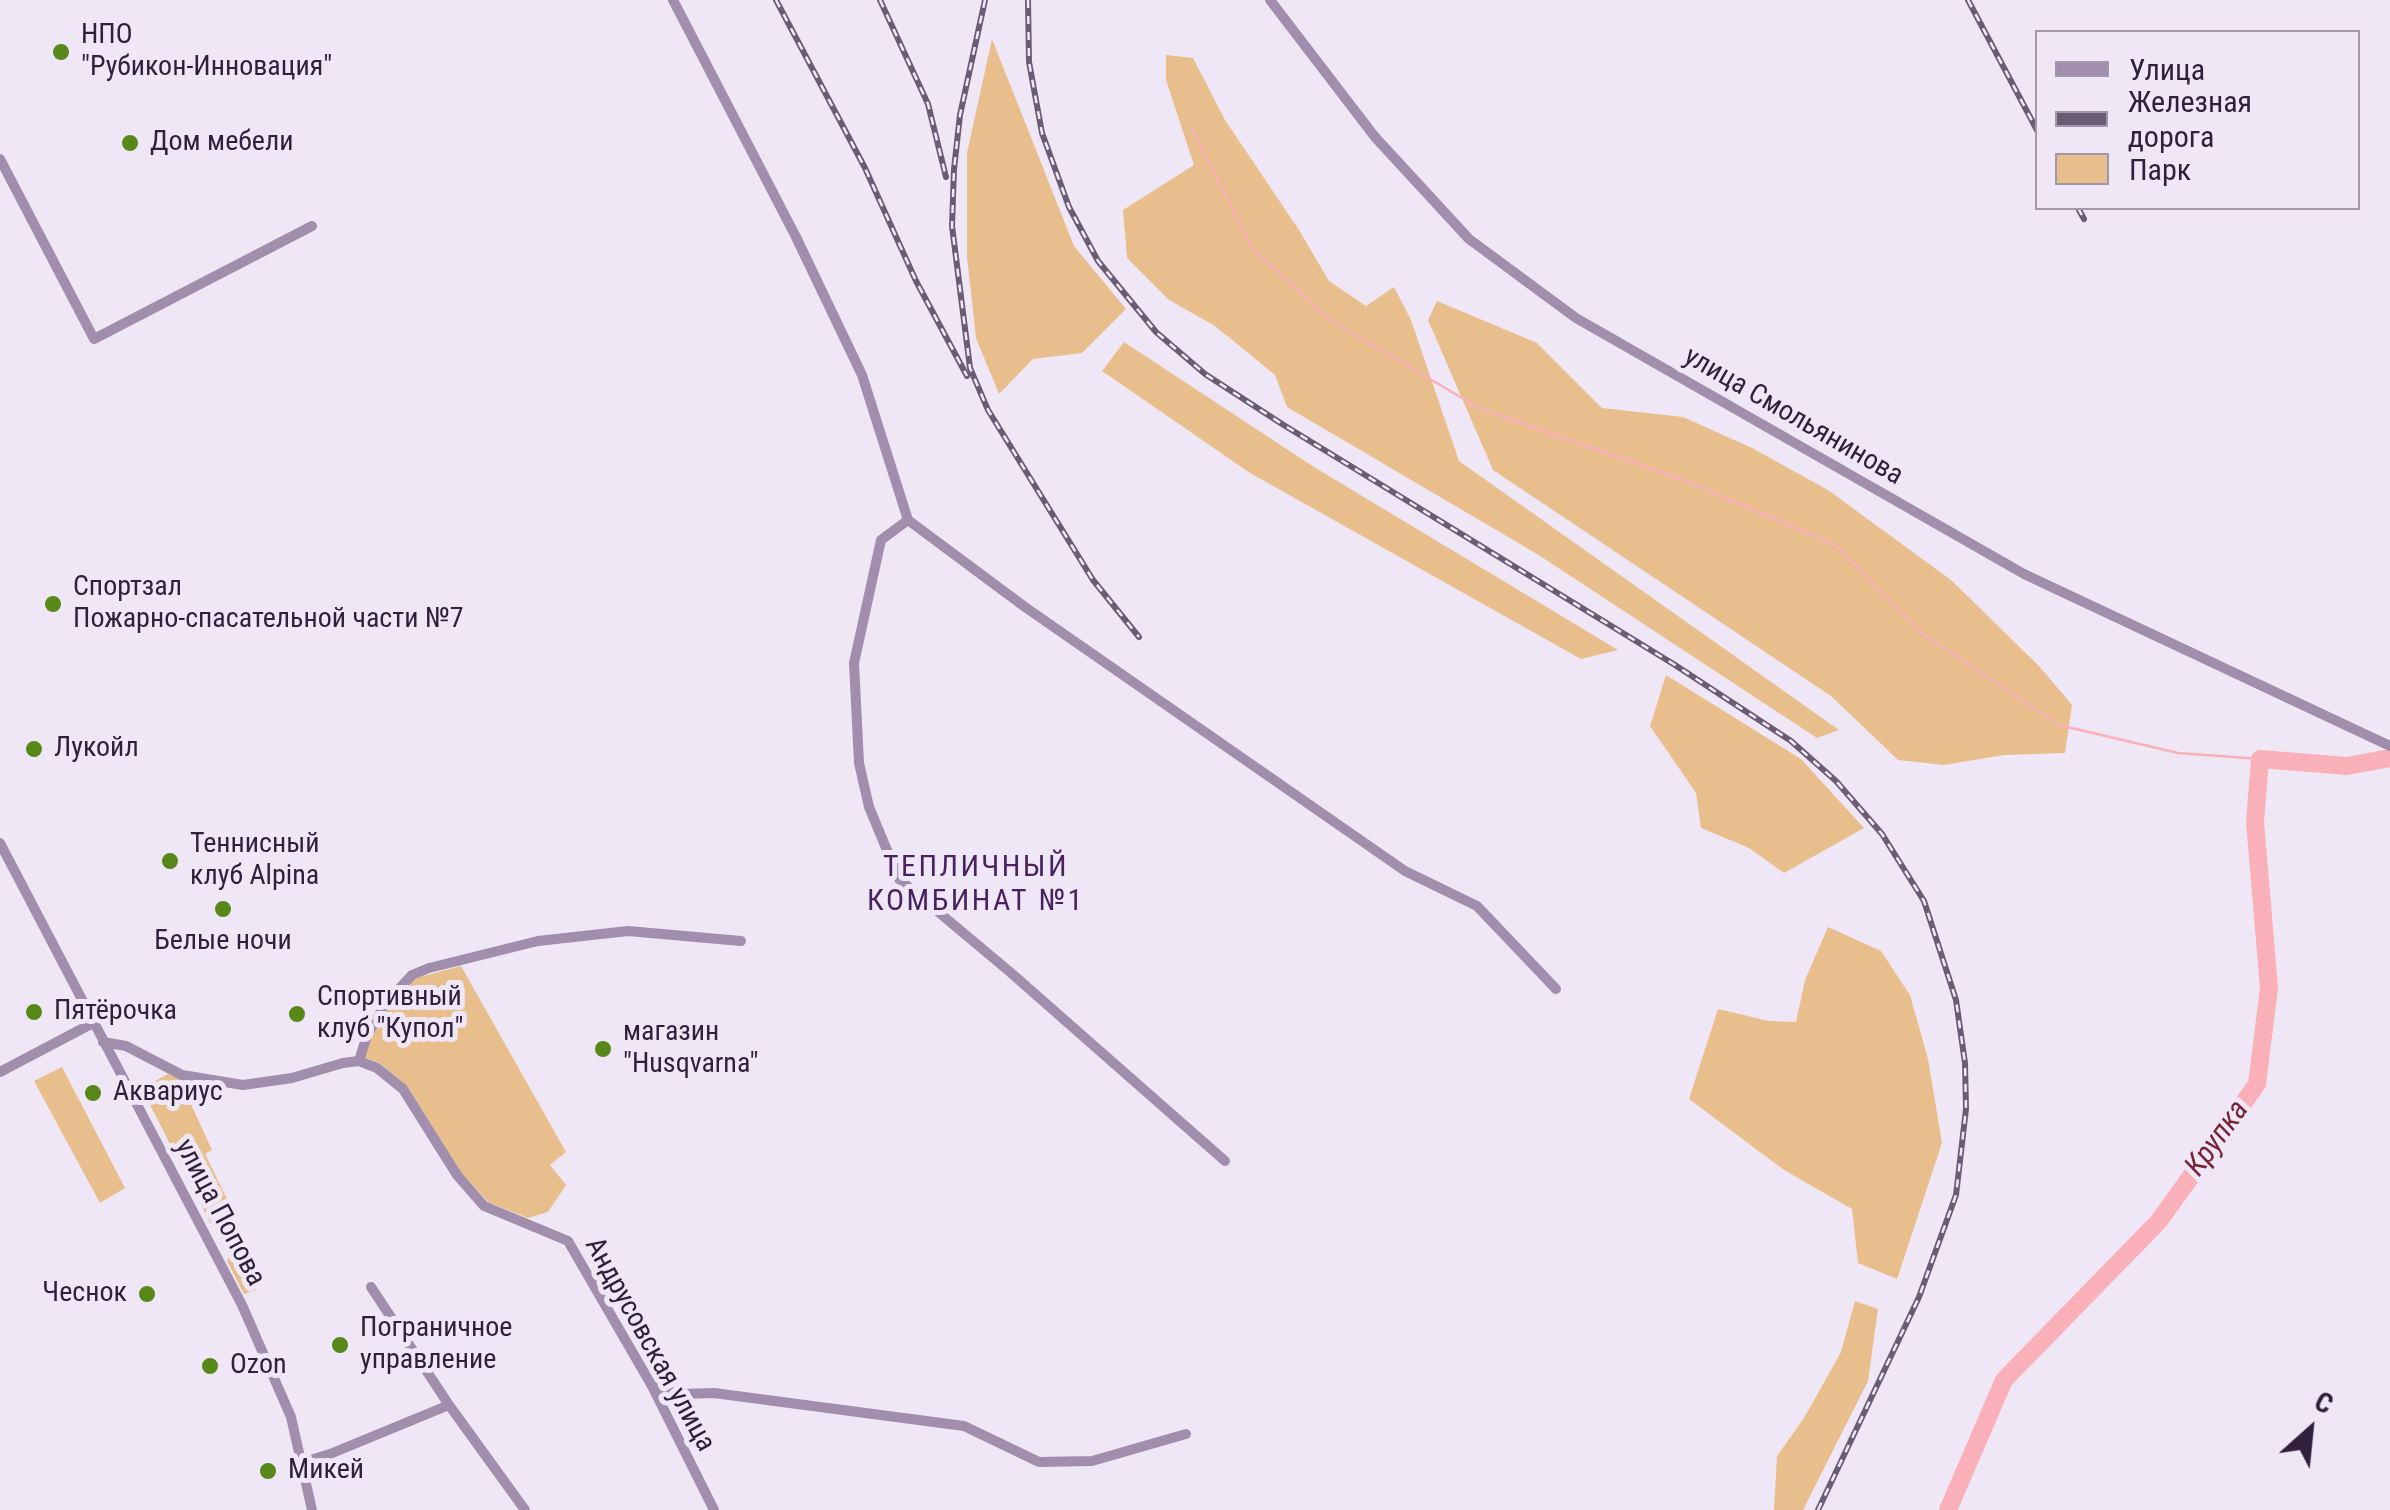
<!DOCTYPE html>
<meta charset="utf-8">
<style>
body{margin:0}
#map{position:relative;width:2390px;height:1510px;overflow:hidden;background:#f0e7f6;font-family:"Roboto Condensed",sans-serif}
canvas{display:block}
.legend{position:absolute;left:2035px;top:30px;width:325px;height:180px;box-sizing:border-box;background:#f0e7f6;border:2px solid #a397ab;margin:0;padding:12px 18px;list-style:none;font-size:30px;color:#30203b}
.legend li{display:flex;align-items:center;gap:20px;height:50px}
.legend b{width:50px;border:2px solid #a397ab}
.north{position:absolute;left:2260px;top:1380px;width:100px;height:100px;-webkit-text-stroke:8px #f0e7f6;paint-order:stroke;rotate:27deg;font-size:28px;font-weight:700;line-height:40px;text-align:center;color:#30203b}
.north::after{content:'';display:block;margin:auto;width:35px;height:45px;background:#30203b;clip-path:polygon(50% 0,100% 100%,50% 72%,0 100%)}
</style>
<div id="map">
<canvas width="2390" height="1510"></canvas>
<ul class="legend">
<li><b style="height:12px;background:#a08eac"></b>Улица</li>
<li><b style="height:12px;background:#6a5c73"></b>Железная дорога</li>
<li><b style="height:28px;background:#e8be8d"></b>Парк</li>
</ul>
<div class="north">С</div>
</div>
<script>
const context = document.querySelector('canvas').getContext('2d');
context.lineJoin = 'round';
function paint(path, color) { context.fillStyle = color; context.fill(path, 'evenodd'); }
const shape = rows => new Path2D(rows.map(r => 'M' + r).join(''));
function strokePath(path, color, width, dash) { context.strokeStyle = color; context.lineWidth = width; context.lineCap = dash ? 'butt' : 'round'; context.setLineDash(dash || []); context.stroke(path); }
function label(font, color, halo, rows, align = 'center') {
  context.font = font + ' "Roboto Condensed",sans-serif'; context.lineWidth = 10; context.setLineDash([]); context.textBaseline = 'middle'; context.strokeStyle = halo; context.fillStyle = color; for (const [text, x, y, turn = 0] of rows) {
    context.save(); context.translate(x, y); context.rotate((+turn || 0) * Math.PI / 180); context.textAlign = isNaN(turn) ? turn : align; if (halo) context.strokeText(text, 0, 0); context.fillText(text, 0, 0); context.restore();
  }
}
const green = shape([
 [992,39,1074,246,1126,309,1082,353,1033,359,999,394,976,338,967,257,967,153],
 [1166,55,1193,58,1225,120,1299,230,1329,281,1366,306,1394,287,1411,320,1459,461,1839,730,1817,738,1537,554,1287,407,1275,375,1215,326,1169,300,1127,258,1123,210,1194,165,1166,80],
 [1437,301,1537,343,1602,408,1683,417,1752,448,1828,490,1951,580,2039,666,2072,705,2065,753,2004,755,1944,765,1898,760,1831,696,1493,470,1428,320],
 [1124,342,1314,467,1618,650,1581,659,1250,473,1102,371],
 [1666,675,1801,759,1864,828,1784,873,1749,848,1701,828,1696,793,1650,726],
 [1828,927,1881,951,1910,995,1928,1059,1942,1143,1897,1279,1858,1263,1852,1209,1784,1170,1689,1099,1718,1009,1769,1021,1796,1022,1805,980],
 [461,966,566,1152,550,1165,566,1185,548,1212,528,1218,488,1202,461,1172,408,1087,381,1064,364,1057,371,1035,391,1003,416,978],
 [62,1067,125,1188,100,1203,34,1081],
 [168,1074,179,1078,212,1150,205,1154,232,1209,231,1217,215,1226,211,1224,147,1099,153,1082],
 [249,1247,266,1278,254,1284,256,1290,244,1294,227,1261,229,1256],
 [1855,1301,1878,1309,1868,1381,1803,1510,1774,1510,1777,1456,1804,1418,1841,1352]
]);
const stream = shape([
 [1192,129,1252,248,1330,320,1479,408,1686,481,1835,545,1923,634,2059,725,2178,753,2260,759]
]);
const river = shape([
 [1948,1510,2004,1380,2159,1221,2257,1084,2269,988,2255,822,2260,759,2347,766,2390,758]
]);
const minor = shape([
 [673,0,796,237,862,375,908,520,1025,607,1405,871,1477,906,1556,989],
 [1270,0,1375,137,1469,239,1576,318,2024,574,2390,746],
 [0,159,94,339,312,226],
 [908,520,881,540,854,663,859,763,869,807,899,879,1010,972,1225,1161],
 [0,843,242,1305,291,1417,312,1510],
 [103,1042,126,1046,182,1075,243,1085,292,1078,343,1063,359,1061,377,1068,403,1089,457,1175,484,1206,568,1241,652,1386,714,1510],
 [359,1061,367,1035,386,1003,412,975,429,968,538,941,628,931,741,941],
 [0,1072,93,1023],
 [371,1287,449,1405,525,1510],
 [652,1386,681,1394,714,1393,964,1426,1039,1462,1092,1461,1186,1434],
 [304,1462,330,1454,449,1405]
]);
const rail = shape([
 [776,0,865,168,916,281,967,376],
 [880,0,928,104,946,177],
 [985,0,960,115,954,169,952,226,970,368,988,410,1093,580,1139,637],
 [1028,0,1029,62,1042,133,1069,207,1098,261,1156,332,1205,374,1282,424,1675,665,1791,741,1836,781,1882,834,1924,901,1956,1000,1965,1063,1966,1109,1956,1195,1919,1297,1818,1510],
 [1968,0,2038,132],
 [2078,208,2084,219]
]);
const markers = [
 [61,52,10,"#59881a"],
 [130,143,10,"#59881a"],
 [53,604,10,"#59881a"],
 [34,749,10,"#59881a"],
 [170,861,10,"#59881a"],
 [223,909,10,"#59881a"],
 [34,1012,10,"#59881a"],
 [297,1014,10,"#59881a"],
 [603,1049,10,"#59881a"],
 [93,1093,10,"#59881a"],
 [147,1294,10,"#59881a"],
 [340,1345,10,"#59881a"],
 [210,1366,10,"#59881a"],
 [268,1471,10,"#59881a"]
];
const poiNames = [
 ["НПО",81,36],
 ["\"Рубикон-Инновация\"",81,68],
 ["Дом мебели",150,143],
 ["Спортзал",73,588],
 ["Пожарно-спасательной части №7",73,620],
 ["Лукойл",54,749],
 ["Теннисный",190,845],
 ["клуб Alpina",190,877],
 ["Белые ночи",223,942,"center"],
 ["Спортивный",317,998],
 ["клуб \"Купол\"",317,1030],
 ["Пятёрочка",54,1012],
 ["магазин",623,1033],
 ["\"Husqvarna\"",623,1065],
 ["Аквариус",113,1093],
 ["Чеснок",127,1294,"right"],
 ["Пограничное",360,1329],
 ["управление",360,1361],
 ["Ozon",230,1366],
 ["Микей",288,1471]
];
const streetNames = [
 ["улица Смольянинова",1793,417,30],
 ["улица Попова",219,1213,62],
 ["Андрусовская улица",649,1345,61]
];
const neighbourhoodNames = [
 ["ТЕПЛИЧНЫЙ",976,868],
 ["КОМБИНАТ №1",976,902]
];
const waterNames = [
 ["Крупка",2218,1139,-54]
];
paint(green, '#e8be8d');
strokePath(stream, '#f9b0b9', 2.5);
strokePath(river, '#f9b0b9', 18);
strokePath(minor, '#a08eac', 10);
strokePath(rail, '#6a5c73', 6);
strokePath(rail, '#f0e7f6', 2.5, [8]);
for (const [x, y, r, color] of markers) { const dot = new Path2D(); dot.arc(x, y, r, 0, 2 * Math.PI); context.fillStyle = color; context.fill(dot); strokePath(dot, '#f0e7f6', 4); }
label('28px', '#30203b', '#f0e7f6', poiNames, 'left');
label('28px', '#30203b', '#f0e7f6', streetNames);
context.letterSpacing = '2.5px';
label('30px', '#49235f', '#f0e7f6', neighbourhoodNames);
context.letterSpacing = '0px';
label('italic 30px', '#762336', '#f0e7f6', waterNames);
</script>
